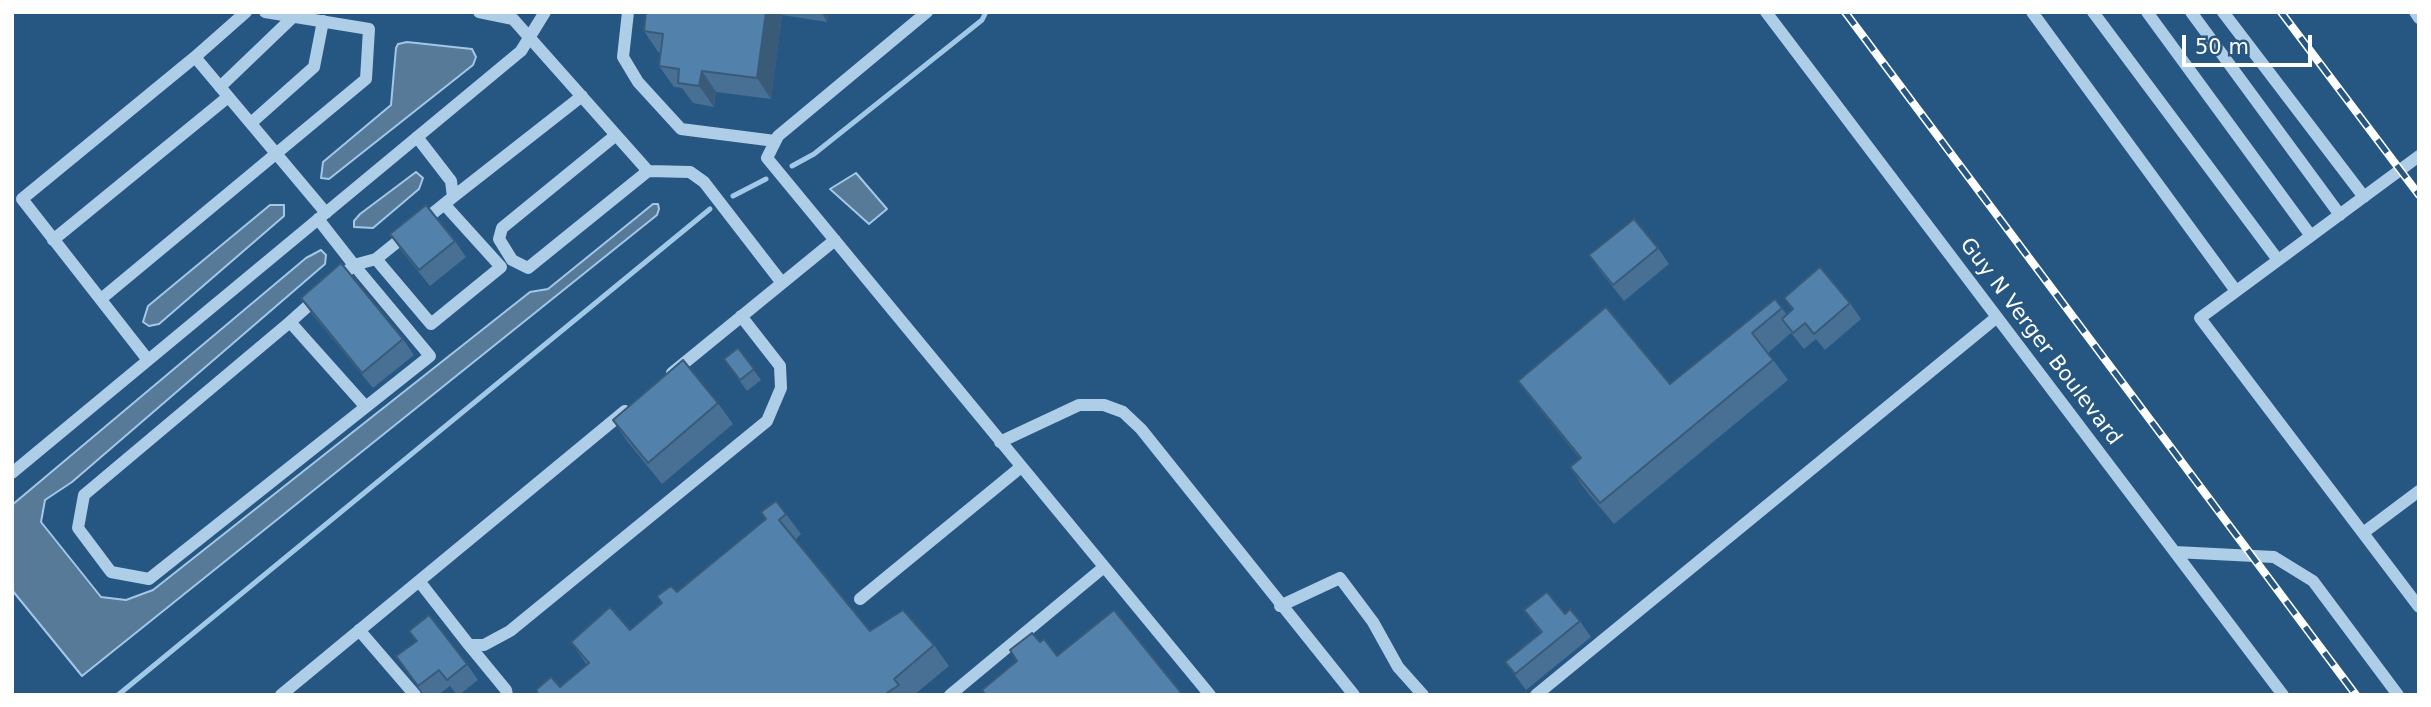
<!DOCTYPE html>
<style>
body{margin:0}
#map{position:relative;width:2431px;height:707px;overflow:hidden;background:#265682;font-family:"DejaVu Sans",sans-serif}
canvas{display:block}
.frame{position:absolute;inset:0;border:14px solid #fff;pointer-events:none}
.scale{position:absolute;left:2182px;top:35px;width:130px;height:32px;box-sizing:border-box;border:4px solid #fff;border-top:0;padding-left:9px;font-size:21px;line-height:24px;white-space:nowrap;color:#fff;-webkit-text-stroke:5px #265682;paint-order:stroke}
</style>
<div id="map">
<canvas width="2431" height="707"></canvas>
<div class="frame"></div>
<div class="scale">50 m</div>
</div>
<script>
const context = document.querySelector('canvas').getContext('2d');
context.lineJoin = 'round';
function paint(path, color) { context.fillStyle = color; context.fill(path, 'evenodd'); }
const shape = rows => new Path2D(rows.map(r => 'M' + r).join(''));
function strokePath(path, color, width, dash) { context.strokeStyle = color; context.lineWidth = width; context.lineCap = dash ? 'butt' : 'round'; context.setLineDash(dash || []); context.stroke(path); }
function label(font, color, halo, rows, align = 'center') {
  context.font = font + ' "DejaVu Sans",sans-serif'; context.lineWidth = 5; context.setLineDash([]); context.textBaseline = 'middle'; context.strokeStyle = halo; context.fillStyle = color; for (const [text, x, y, turn = 0] of rows) {
    context.save(); context.translate(x, y); context.rotate((+turn || 0) * Math.PI / 180); context.textAlign = isNaN(turn) ? turn : align; if (halo) context.strokeText(text, 0, 0); context.fillText(text, 0, 0); context.restore();
  }
}
const water = shape([
 [407,42,472,49,476,57,473,65,329,179,321,178,323,162,391,105,396,48,398,44,407,42],
 [416,172,423,178,419,189,373,228,354,227,354,221,360,214,416,172],
 [856,173,887,209,869,224,830,189,856,173],
 [653,204,658,204,659,209,657,215,82,676,12,590,12,505,306,258,321,250,326,255,325,264,72,482,45,500,41,522,101,597,126,600,153,590,530,292,548,289,653,204],
 [270,205,284,205,284,216,159,324,149,326,143,322,148,306,270,205]
]);
const stream = shape([
 [792,166,814,154,982,20,986,12],
 [733,196,766,179],
 [118,695,710,209]
]);
const minor = shape([
 [479,12,513,19,648,171,690,172,704,182,782,283],
 [628,12,623,57,638,82,681,129,775,141],
 [927,12,778,136,767,158,1210,695],
 [1766,12,2283,695],
 [2032,12,2236,291],
 [2093,12,2278,260],
 [2147,12,2311,236],
 [2191,12,2340,215],
 [2223,12,2364,197],
 [2415,12,2419,18],
 [195,57,246,12],
 [220,87,293,17],
 [251,123,314,67,323,21],
 [616,135,502,228,499,239,512,260,528,268,648,171],
 [2419,156,2200,318,2419,607],
 [453,197,582,96],
 [318,219,354,265,376,259,453,197,451,181,417,137],
 [53,240,228,97],
 [376,259,431,324,501,267,444,204],
 [354,265,430,356,149,579,111,572,78,528,84,495,290,322,354,265],
 [101,299,366,79,369,29,265,12],
 [290,322,365,406],
 [148,360,22,199,195,57,326,213],
 [672,373,835,240],
 [1000,442,1079,405,1104,405,1123,412,1141,429,1354,695],
 [12,473,521,51,545,12],
 [2363,533,2419,491],
 [2175,552,2274,557,2313,581,2398,695],
 [419,581,469,645,484,645,510,631,767,421,781,388,780,366,741,316],
 [860,599,1021,467],
 [1280,606,1340,578,1373,622,1398,667,1423,695],
 [359,630,415,695],
 [469,645,506,690,507,695],
 [281,695,625,411],
 [950,695,1104,567],
 [1536,695,1997,317]
]);
const rail = shape([
 [1845,12,2356,695],
 [2281,12,2419,195]
]);
const wall = shape([
 [646,12,828,12,827,22,782,15,771,99,716,92,714,107,693,103,682,88,674,87,659,66,661,52,658,52,644,31],
 [390,234,455,241,466,257,430,286,401,250],
 [1658,248,1669,264,1624,301,1600,271,1589,255],
 [301,298,403,339,414,355,373,388,312,314],
 [1784,298,1850,303,1861,319,1825,350,1816,339,1804,349,1791,333,1768,353,1788,380,1614,524,1584,488,1570,467,1580,459,1533,401,1518,381,1670,384,1775,299,1787,315,1792,310],
 [738,348,761,380,747,391,724,359],
 [718,403,733,424,662,484,627,441,613,420],
 [786,514,801,534,795,540,870,631,934,645,949,666,914,695,539,695,560,687,587,665,571,642,630,630,662,604,657,596,677,592],
 [1524,610,1565,614,1580,621,1591,637,1526,690,1505,662,1541,633],
 [409,631,467,664,478,680,459,695,457,695,450,686,438,695,424,695,396,656,416,641]
]);
const shadedWall = shape([
 [766,12,780,12,782,15,771,99,757,78],
 [821,12,828,12,827,22],
 [702,71,716,92,714,107,699,86]
]);
const building = shape([
 [646,12,766,12,757,78,702,71,699,86,678,83,679,69,659,66,663,34,644,31,646,12],
 [426,205,455,241,419,270,390,234,426,205],
 [1634,219,1658,248,1613,285,1589,255,1634,219],
 [341,263,403,339,362,373,301,298,341,263],
 [1820,267,1850,303,1814,334,1805,323,1793,333,1782,319,1793,309,1784,298,1820,267],
 [1775,299,1782,308,1752,333,1773,360,1600,503,1570,467,1581,458,1518,381,1606,307,1670,384,1775,299],
 [738,348,754,369,740,380,724,359,738,348],
 [683,360,718,403,648,463,613,420,683,360],
 [776,501,786,514,779,520,870,631,903,610,934,645,894,679,899,685,884,695,539,695,536,690,551,677,560,687,589,663,571,642,610,607,630,630,662,603,657,596,671,586,677,592,766,519,761,512,776,501],
 [1547,592,1565,614,1570,609,1580,621,1515,674,1505,662,1542,632,1524,610,1547,592],
 [1114,610,1183,695,986,695,982,690,1017,661,1010,650,1032,633,1040,642,1044,639,1057,656,1114,610],
 [429,615,467,664,447,680,439,670,418,686,396,656,417,641,409,631,429,615]
]);
const streetNames = [
 ["Guy N Verger Boulevard",2040,342,53]
];
paint(water, '#587a99');
strokePath(water, '#a2c8e7', 2);
strokePath(stream, '#a2c8e7', 5);
strokePath(minor, '#aecde7', 12);
strokePath(rail, '#fff', 8);
strokePath(rail, '#265682', 5, [16]);
paint(wall, '#477094');
paint(shadedWall, '#395b78');
paint(building, '#5282ac');
strokePath(building, '#395b78', 2);
label('21px', '#fff', '#265682', streetNames);
</script>
